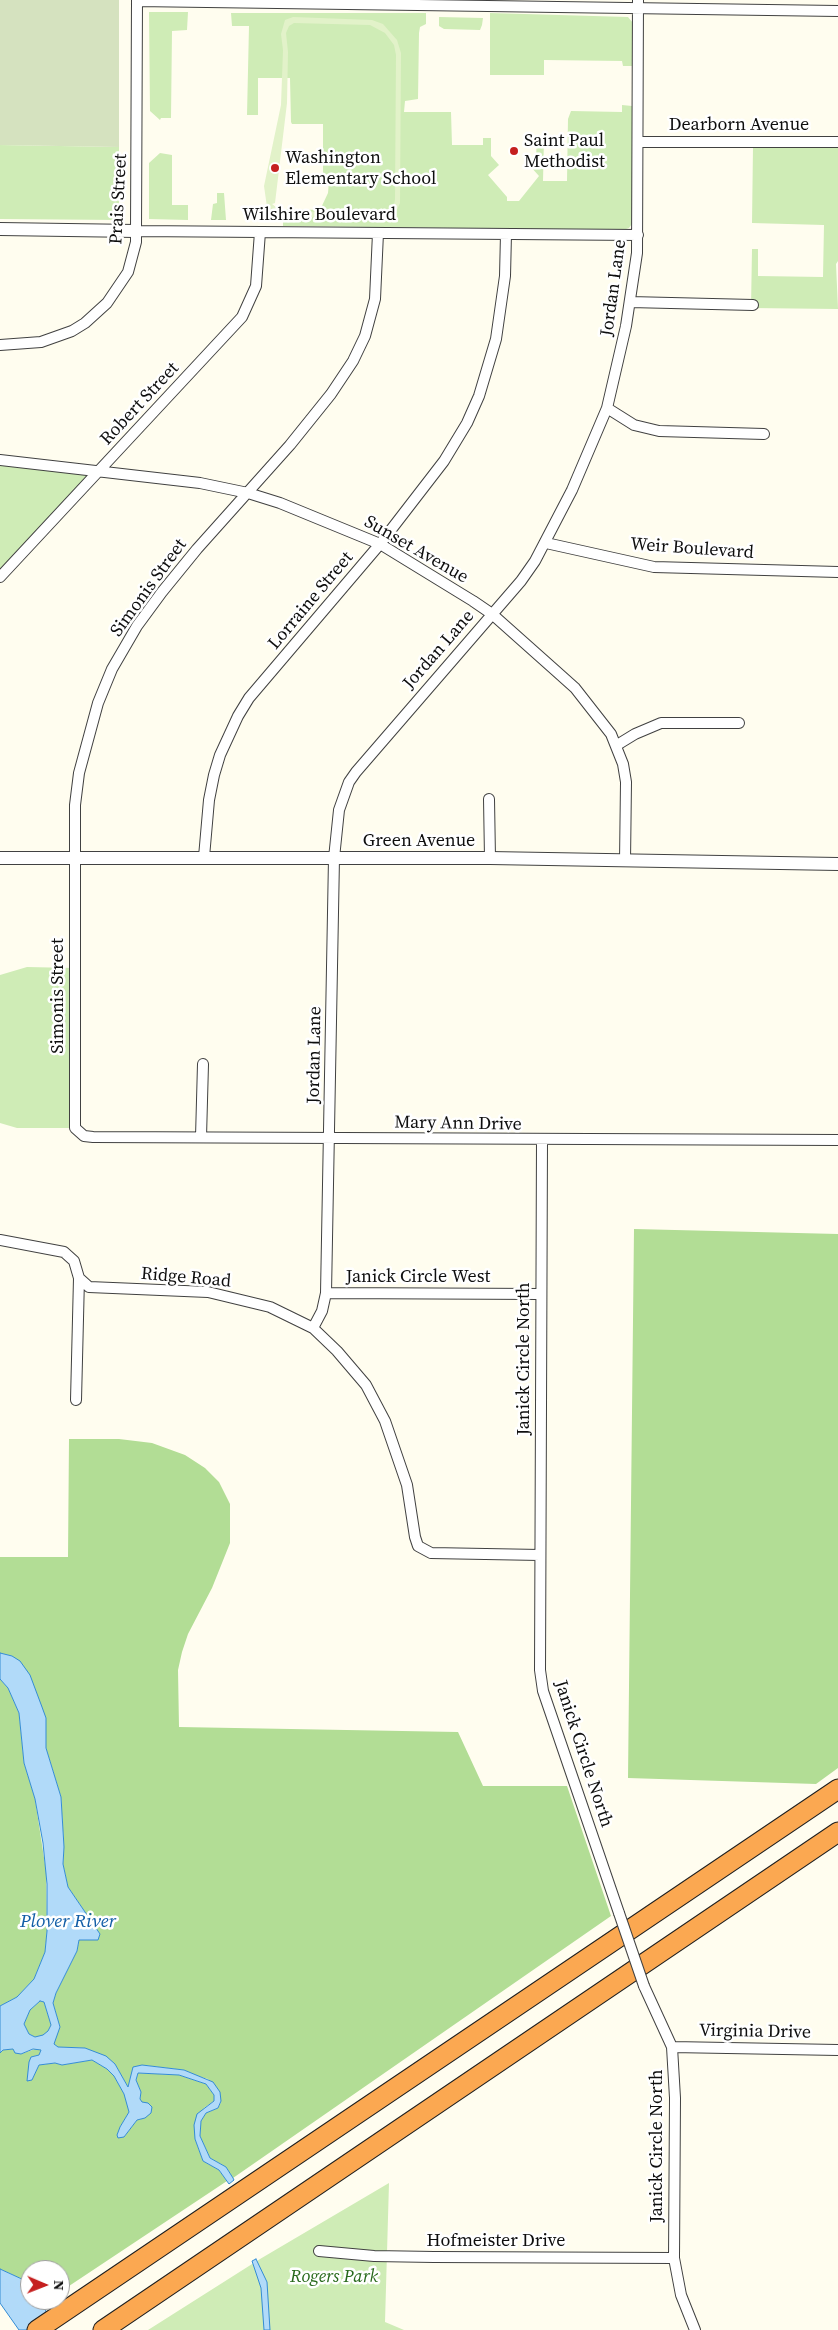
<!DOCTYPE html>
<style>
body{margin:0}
#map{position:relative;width:838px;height:2330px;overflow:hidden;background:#fffdef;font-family:"Source Serif 4",serif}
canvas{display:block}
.north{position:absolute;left:20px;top:2260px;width:50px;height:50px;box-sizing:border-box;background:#fff;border:1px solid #9f9f9f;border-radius:50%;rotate:91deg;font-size:14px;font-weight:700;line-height:20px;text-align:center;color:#0e0e0e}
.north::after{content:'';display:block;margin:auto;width:18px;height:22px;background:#c5201f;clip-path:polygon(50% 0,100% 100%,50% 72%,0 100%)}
</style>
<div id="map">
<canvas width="838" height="2330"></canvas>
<div class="north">N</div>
</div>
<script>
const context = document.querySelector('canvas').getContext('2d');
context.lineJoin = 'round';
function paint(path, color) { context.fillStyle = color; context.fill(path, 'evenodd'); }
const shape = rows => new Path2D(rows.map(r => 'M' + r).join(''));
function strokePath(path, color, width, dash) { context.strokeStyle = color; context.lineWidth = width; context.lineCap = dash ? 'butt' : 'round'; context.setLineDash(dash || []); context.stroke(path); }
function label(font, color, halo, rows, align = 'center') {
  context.font = font + ' "Source Serif 4",serif'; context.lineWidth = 5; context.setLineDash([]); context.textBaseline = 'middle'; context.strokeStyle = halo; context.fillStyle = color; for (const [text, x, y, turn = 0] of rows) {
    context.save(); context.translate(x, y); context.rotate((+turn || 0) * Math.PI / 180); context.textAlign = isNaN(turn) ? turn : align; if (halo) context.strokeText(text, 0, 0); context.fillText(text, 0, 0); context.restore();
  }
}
const green = shape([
 [149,12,188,12,187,30,172,31,171,118,161,118,160,120,150,111],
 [231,13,426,13,426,24,420,27,419,33,418,99,405,101,404,112,451,112,452,145,483,145,483,138,491,138,491,156,499,165,488,175,507,197,507,201,519,201,539,176,530,166,536,158,537,138,544,138,543,181,567,181,568,119,571,111,622,112,622,105,632,106,634,221,629,228,623,230,283,226,283,209,320,210,328,193,329,181,323,175,323,124,292,124,291,122,290,78,258,78,258,115,247,115,249,26,232,26],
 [490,13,628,17,633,23,635,66,623,66,622,61,544,60,544,75,490,75],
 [439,17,483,18,482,25,480,30,444,29,439,26],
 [0,145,119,147,119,220,0,219],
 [753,147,838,148,838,261,836,264,838,309,751,308,752,249,758,249,758,276,823,277,824,225,752,223],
 [160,153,172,155,172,205,188,205,188,220,149,219,149,163],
 [217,193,224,193,226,220,211,220,213,204,217,203],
 [0,460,100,470,0,577],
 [27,967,74,968,75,1128,17,1128,0,1123,0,975],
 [389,2183,385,2322,404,2330,148,2330,260,2259]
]);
const forest = shape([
 [634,1229,838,1234,838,1768,816,1784,628,1778],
 [69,1439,119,1439,152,1443,185,1455,205,1468,219,1482,230,1504,230,1543,212,1588,188,1634,182,1652,178,1670,179,1727,458,1732,483,1786,567,1786,611,1916,233,2178,226,2167,210,2158,200,2136,201,2121,206,2113,218,2108,221,2102,208,2079,197,2076,184,2070,142,2065,133,2068,128,2087,115,2064,85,2048,58,2047,53,2044,60,2027,53,2003,56,1993,77,1951,79,1940,90,1940,100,1934,68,1887,63,1864,64,1847,61,1797,46,1748,46,1718,12,1656,0,1653,0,1557,68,1557],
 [0,1679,8,1688,19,1713,24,1763,35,1799,46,1871,47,1931,45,1952,34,1979,17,1997,0,2006],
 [40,2001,44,2002,51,2025,48,2031,43,2036,35,2037,29,2034,24,2024,30,2010],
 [38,2048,41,2050,39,2055,31,2057,32,2080,39,2065,55,2063,62,2065,92,2060,107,2069,114,2076,124,2094,128,2106,129,2112,120,2127,124,2137,137,2120,145,2118,140,2099,141,2092,136,2080,138,2073,179,2075,206,2084,214,2095,214,2101,204,2108,195,2139,203,2161,219,2170,227,2181,60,2292,60,2270,30,2270,30,2287,24,2280,0,2269,0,2053,3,2050,13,2049,21,2054]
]);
const cemetery = shape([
 [0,0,119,0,119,147,0,145]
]);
const pitch = shape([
 [293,17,372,20,383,24,397,40,401,53,400,203,396,212,390,217,280,217,272,213,267,207,264,186,281,105,283,50,281,34,285,20],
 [294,23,370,25,385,33,394,45,396,55,395,199,394,206,389,211,383,213,281,211,272,204,275,203,287,103,288,52,286,33,289,26]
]);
const water = shape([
 [0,1653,12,1656,20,1661,30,1675,42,1707,46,1718,46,1748,61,1797,64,1847,63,1864,68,1887,100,1934,98,1940,79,1940,77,1951,56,1993,53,2003,60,2027,54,2044,58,2047,85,2048,106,2056,115,2064,128,2087,133,2067,142,2065,184,2070,213,2082,220,2092,221,2101,218,2108,206,2113,201,2121,200,2136,210,2158,226,2167,233,2178,234,2180,229,2184,219,2170,203,2161,195,2139,194,2125,197,2114,214,2101,214,2095,206,2084,179,2075,138,2073,136,2080,141,2092,140,2099,142,2102,148,2103,152,2107,151,2113,145,2118,137,2120,124,2137,118,2138,117,2135,120,2127,129,2112,124,2094,114,2076,107,2069,92,2060,62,2065,55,2063,39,2065,32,2080,27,2081,29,2062,31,2057,39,2055,41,2050,33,2049,21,2054,15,2053,13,2049,3,2050,0,2053,0,2006,17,1997,34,1979,45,1952,47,1931,47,1884,43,1843,35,1799,24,1763,19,1713,8,1688,0,1679,0,1653],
 [40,2001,44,2002,51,2025,48,2031,43,2035,35,2037,29,2034,24,2024,30,2010,40,2001],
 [256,2259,267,2282,270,2330,264,2330,261,2288,252,2261,256,2259],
 [0,2269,24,2280,30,2287,30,2300,40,2300,56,2330,19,2330,0,2303,0,2269]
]);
const minor = shape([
 [137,1,838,11],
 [639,142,838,142],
 [136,231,638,235],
 [378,233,375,299,365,336,353,361,331,394,290,445,197,549,162,592,137,626,112,669,98,703,79,773,75,805,75,1128,84,1136,93,1137,838,1140],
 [630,302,753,305],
 [0,345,41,342,72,331,85,323,107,303,128,272,136,242,136,231,137,0],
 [607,408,634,425,659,431,764,434],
 [0,460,200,483,248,493,280,503,380,544,473,601,492,614,556,671,575,688,611,734,623,764,626,782,625,861],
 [546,543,654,567,838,572],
 [0,577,242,317,256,286,260,232],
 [617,745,635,734,661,723,739,723],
 [489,799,490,858],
 [204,857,209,800,214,775,220,755,238,716,249,698,380,544,444,461,467,423,479,396,496,339,505,276,506,234],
 [201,1137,203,1064],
 [542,1141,540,1670,543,1691,619,1913],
 [0,1240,64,1252,74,1261,79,1278,89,1287,208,1292,270,1307,313,1328,337,1351,366,1385,385,1421,407,1485,415,1537,418,1546,431,1553,540,1555],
 [326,1293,541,1294],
 [313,1328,322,1311,326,1293,334,858,339,810,349,782,356,772,521,581,535,561,572,490,607,408,626,326,637,253,638,0],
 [76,1400,79,1278],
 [644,1986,672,2047,675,2098,674,2258,681,2295,695,2330],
 [672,2047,838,2050],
 [319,2251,374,2256,434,2257,674,2258]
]);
const tertiary = shape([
 [0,229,136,231],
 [0,858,490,858,838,864]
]);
const motorway = shape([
 [37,2330,838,1789],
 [103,2330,838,1832]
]);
const minorBridge = shape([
 [619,1913,644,1986]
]);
const markers = [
 [514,151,5,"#c5201f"],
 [275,168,5,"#c5201f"]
];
const streetNames = [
 ["Dearborn Avenue",739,125],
 ["Prais Street",119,199,-87],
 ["Wilshire Boulevard",319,215],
 ["Jordan Lane",614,288,-82],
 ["Robert Street",140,404,-47],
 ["Weir Boulevard",692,549,4],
 ["Sunset Avenue",416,550,30],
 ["Simonis Street",149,588,-54],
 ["Lorraine Street",311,601,-50],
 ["Jordan Lane",439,650,-49],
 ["Green Avenue",419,841],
 ["Simonis Street",58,996,-90],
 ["Jordan Lane",315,1055,-89],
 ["Mary Ann Drive",458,1124,1],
 ["Janick Circle West",418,1277],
 ["Ridge Road",186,1278,5],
 ["Janick Circle North",524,1359,-90],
 ["Janick Circle North",583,1754,72],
 ["Virginia Drive",755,2032,1],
 ["Janick Circle North",657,2146,-90],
 ["Hofmeister Drive",496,2241]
];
const poiNames = [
 ["Saint Paul",524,141],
 ["Methodist",524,162],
 ["Washington",285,158],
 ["Elementary School",285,179]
];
const parkNames = [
 ["Rogers Park",334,2277]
];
const waterNames = [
 ["Plover River",68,1922]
];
paint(green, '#cfecb6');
paint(forest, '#b2dd95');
paint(cemetery, '#d5e2bf');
paint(pitch, '#e2f2c9');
paint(water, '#b1daf9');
strokePath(water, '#348cd4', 1);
strokePath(minor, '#414141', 12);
strokePath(tertiary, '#414141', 14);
strokePath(motorway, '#1f1f1f', 21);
strokePath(minor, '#fff', 10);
strokePath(tertiary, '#fff', 12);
strokePath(motorway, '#fba851', 19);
strokePath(minorBridge, '#414141', 12, []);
strokePath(minorBridge, '#fff', 10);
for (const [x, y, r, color] of markers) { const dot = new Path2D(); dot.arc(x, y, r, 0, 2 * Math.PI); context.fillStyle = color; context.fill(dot); strokePath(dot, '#fff', 2); }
label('18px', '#0e0e0e', '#fff', streetNames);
label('18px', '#0e0e0e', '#fff', poiNames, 'left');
label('italic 18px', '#27691b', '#fff', parkNames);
label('italic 19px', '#115da6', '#fff', waterNames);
</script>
